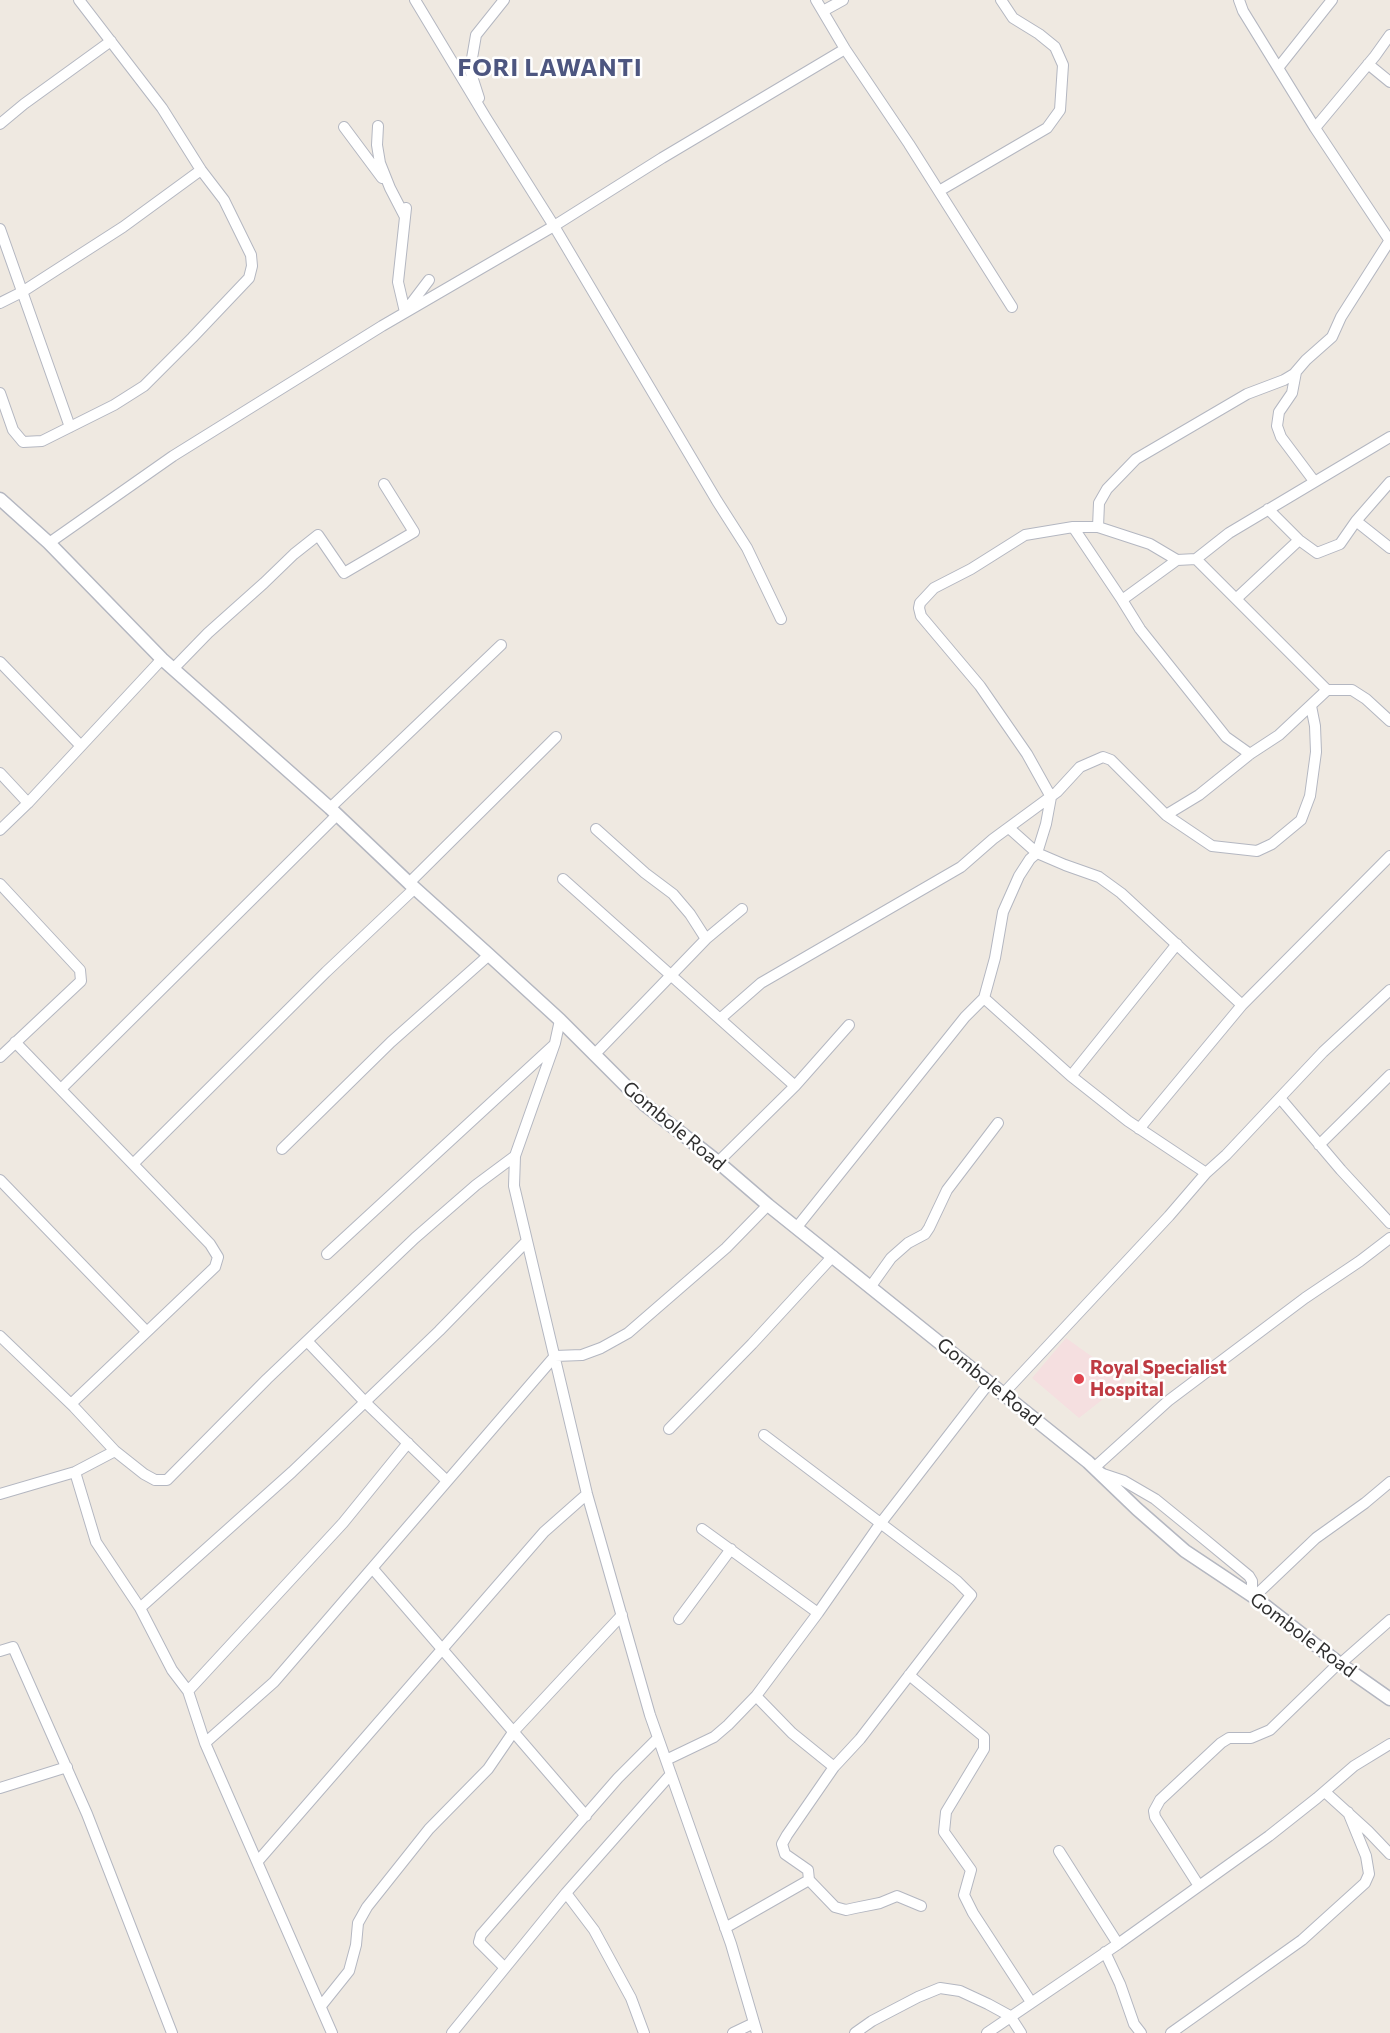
<!DOCTYPE html>
<style>
body{margin:0}
canvas{display:block;background:#efe9e1}
</style>
<canvas width="1390" height="2033"></canvas>
<script>
const context = document.querySelector('canvas').getContext('2d');
context.lineJoin = 'round';
function paint(path, color) { context.fillStyle = color; context.fill(path, 'evenodd'); }
const shape = rows => new Path2D(rows.map(r => 'M' + r).join(''));
function strokePath(path, color, width, dash) { context.strokeStyle = color; context.lineWidth = width; context.lineCap = dash ? 'butt' : 'round'; context.setLineDash(dash || []); context.stroke(path); }
function label(font, color, halo, rows, align = 'center') {
  context.font = font + ' Commissioner,sans-serif'; context.lineWidth = 5; context.setLineDash([]); context.textBaseline = 'middle'; context.strokeStyle = halo; context.fillStyle = color; for (const [text, x, y, turn = 0] of rows) {
    context.save(); context.translate(x, y); context.rotate((+turn || 0) * Math.PI / 180); context.textAlign = isNaN(turn) ? turn : align; if (halo) context.strokeText(text, 0, 0); context.fillText(text, 0, 0); context.restore();
  }
}
const medical = shape([
 [1066,1338,1126,1381,1079,1418,1032,1378]
]);
const minor = shape([
 [415,0,486,118,554,226,717,501,747,548,781,619],
 [816,0,845,49,909,144,1012,307],
 [1239,0,1243,11,1315,128,1390,241],
 [823,11,843,0],
 [1368,64,1390,82],
 [1278,68,1332,0],
 [479,98,470,70,476,35,504,0],
 [0,124,24,104,111,41],
 [378,126,377,145,380,163,390,188,405,217],
 [344,127,382,178],
 [1315,128,1375,56,1390,35],
 [939,191,1047,128,1060,110,1063,65,1055,47,1039,34,1013,18,1001,0],
 [0,229,70,427],
 [0,303,22,292,123,227,201,170],
 [407,309,429,280],
 [405,312,398,282,406,208],
 [1296,372,1292,393,1279,412,1277,426,1281,437,1314,481],
 [0,393,13,430,23,442,42,441,114,405,144,386,192,338,249,278,252,266,251,255,224,200,201,170,162,108,79,0],
 [1268,509,1299,540,1317,553,1340,544,1356,521,1390,482],
 [1356,521,1390,548],
 [1073,527,1122,600],
 [1098,527,1099,503,1107,489,1136,459,1247,394,1284,380,1294,374,1306,360,1332,337,1341,317,1390,240],
 [49,543,173,456,382,326,554,226,662,158,845,49],
 [1196,559,1327,690],
 [1237,598,1299,540],
 [0,662,81,746],
 [174,668,208,633,264,583,294,554,318,535,344,573,414,532,384,484],
 [1250,754,1226,737,1140,629,1122,600,1177,560,1196,559,1229,533,1390,437],
 [0,773,28,803],
 [330,808,501,645],
 [1166,815,1199,795,1250,754,1279,735,1327,690,1352,690,1366,699,1390,721],
 [1009,828,1037,853,1065,865,1099,877,1121,893,1242,1005],
 [596,829,645,873,673,894,690,914,706,939],
 [0,830,28,803,162,659],
 [563,879,795,1086],
 [409,883,556,737],
 [0,884,80,970,81,981,0,1057],
 [984,998,1071,1076,1128,1121,1206,1173],
 [721,1018,761,983,961,867,993,839,1057,792,1080,767,1103,757,1111,760,1166,815,1212,846,1257,851,1272,844,1301,820,1310,796,1316,752,1315,726,1311,706],
 [560,1020,555,1043,515,1156,514,1186,587,1494,650,1715,731,1944,757,2033],
 [15,1042,210,1244,218,1257,215,1267,71,1404],
 [594,1055,706,939,742,909],
 [1071,1076,1177,944],
 [61,1089,337,815],
 [1280,1098,1341,1170,1390,1223],
 [1139,1129,1242,1005,1390,856],
 [1319,1145,1390,1075],
 [282,1149,391,1042,489,955],
 [718,1162,795,1086,849,1025],
 [133,1164,326,972,415,888],
 [0,1180,146,1331],
 [797,1227,965,1017,984,998,995,958,1003,912,1019,876,1030,859,1037,853,1046,824,1051,797,1027,754,980,686,921,616,919,608,920,603,934,588,971,569,1025,535,1073,527,1098,527,1150,544,1177,560],
 [327,1254,554,1045],
 [871,1286,891,1258,908,1243,925,1234,929,1228,947,1190,998,1123],
 [0,1336,74,1407,115,1451,144,1474,155,1480,167,1480,267,1379,415,1238,476,1185,515,1156],
 [307,1341,365,1402,447,1481],
 [1003,1394,1169,1216,1206,1173,1226,1155,1323,1052,1390,990],
 [669,1429,752,1344,833,1256],
 [1095,1467,1168,1401,1305,1298,1360,1261,1390,1238],
 [75,1472,96,1542,140,1608,172,1670,188,1691,205,1743,332,2033],
 [1100,1473,1124,1481,1155,1499,1203,1538,1249,1576,1252,1581,1252,1596],
 [0,1494,75,1472,115,1451],
 [702,1529,818,1613],
 [373,1569,586,1816],
 [1254,1597,1316,1538,1365,1503,1390,1482],
 [140,1608,292,1472,439,1331,526,1242],
 [679,1619,731,1549],
 [0,1651,13,1647,87,1814,172,2033],
 [1340,1664,1390,1620],
 [909,1675,984,1737,984,1749,946,1812,944,1832,971,1870,964,1895,973,1913,1031,2002],
 [188,1691,343,1523,408,1443],
 [205,1743,274,1682,555,1356,582,1355,601,1348,628,1333,726,1248,768,1205],
 [666,1760,714,1737,728,1725,756,1696],
 [834,1767,792,1733,756,1696,818,1613,880,1524,989,1383],
 [0,1788,67,1767],
 [1325,1792,1368,1831,1390,1854],
 [1059,1851,1118,1944],
 [258,1861,544,1532,587,1494],
 [809,1880,835,1907,846,1910,855,1908,880,1903,897,1896,921,1906],
 [1199,1886,1155,1817,1154,1811,1160,1800,1221,1743,1229,1738,1251,1738,1270,1730,1339,1663],
 [566,1893,594,1930,631,1998,644,2033],
 [725,1928,809,1880,808,1870,785,1854,782,1844,787,1835,834,1767,860,1739,971,1595,957,1581,764,1435],
 [1105,1952,1120,1984,1134,2024,1141,2033],
 [505,1968,479,1942,481,1935,618,1778,658,1738],
 [321,2006,349,1971,356,1945,358,1923,367,1907,429,1829,488,1769,514,1731,622,1615],
 [1010,2016,1021,2033],
 [452,2033,566,1893,671,1774],
 [733,2033,754,2023],
 [855,2033,872,2021,918,1997,940,1988,960,1991,988,2004,1010,2016],
 [987,2033,1118,1944,1269,1836,1317,1798,1354,1766,1390,1744],
 [1171,2033,1302,1940,1365,1883,1369,1874,1366,1856,1348,1812]
]);
const tertiary = shape([
 [0,499,49,543,162,659,330,808,409,883,489,955,560,1020,644,1104,718,1162,768,1205,1088,1462,1137,1509,1185,1551,1254,1597,1340,1664,1390,1699]
]);
const markers = [
 [1079,1379,6,"#e0444e"]
];
const streetNames = [
 ["Gombole Road",674,1126,40],
 ["Gombole Road",989,1382,39],
 ["Gombole Road",1303,1635,37]
];
const healthNames = [
 ["Royal Specialist",1090,1368],
 ["Hospital",1090,1390]
];
const districtNames = [
 ["FORI LAWANTI",550,68]
];
paint(medical, '#f5dfe0');
strokePath(minor, '#b4b7c1', 12);
strokePath(tertiary, '#b4b7c1', 15);
strokePath(minor, '#fff', 10);
strokePath(tertiary, '#fff', 12);
for (const [x, y, r, color] of markers) { const dot = new Path2D(); dot.arc(x, y, r, 0, 2 * Math.PI); context.fillStyle = color; context.fill(dot); strokePath(dot, '#fff', 2); }
label('19px', '#2e2e2e', '#fff', streetNames);
label('bold 19px', '#be3a42', '#fff', healthNames, 'left');
context.letterSpacing = '1px';
label('bold 24px', '#4d5680', '#fff', districtNames);
context.letterSpacing = '0px';
</script>
